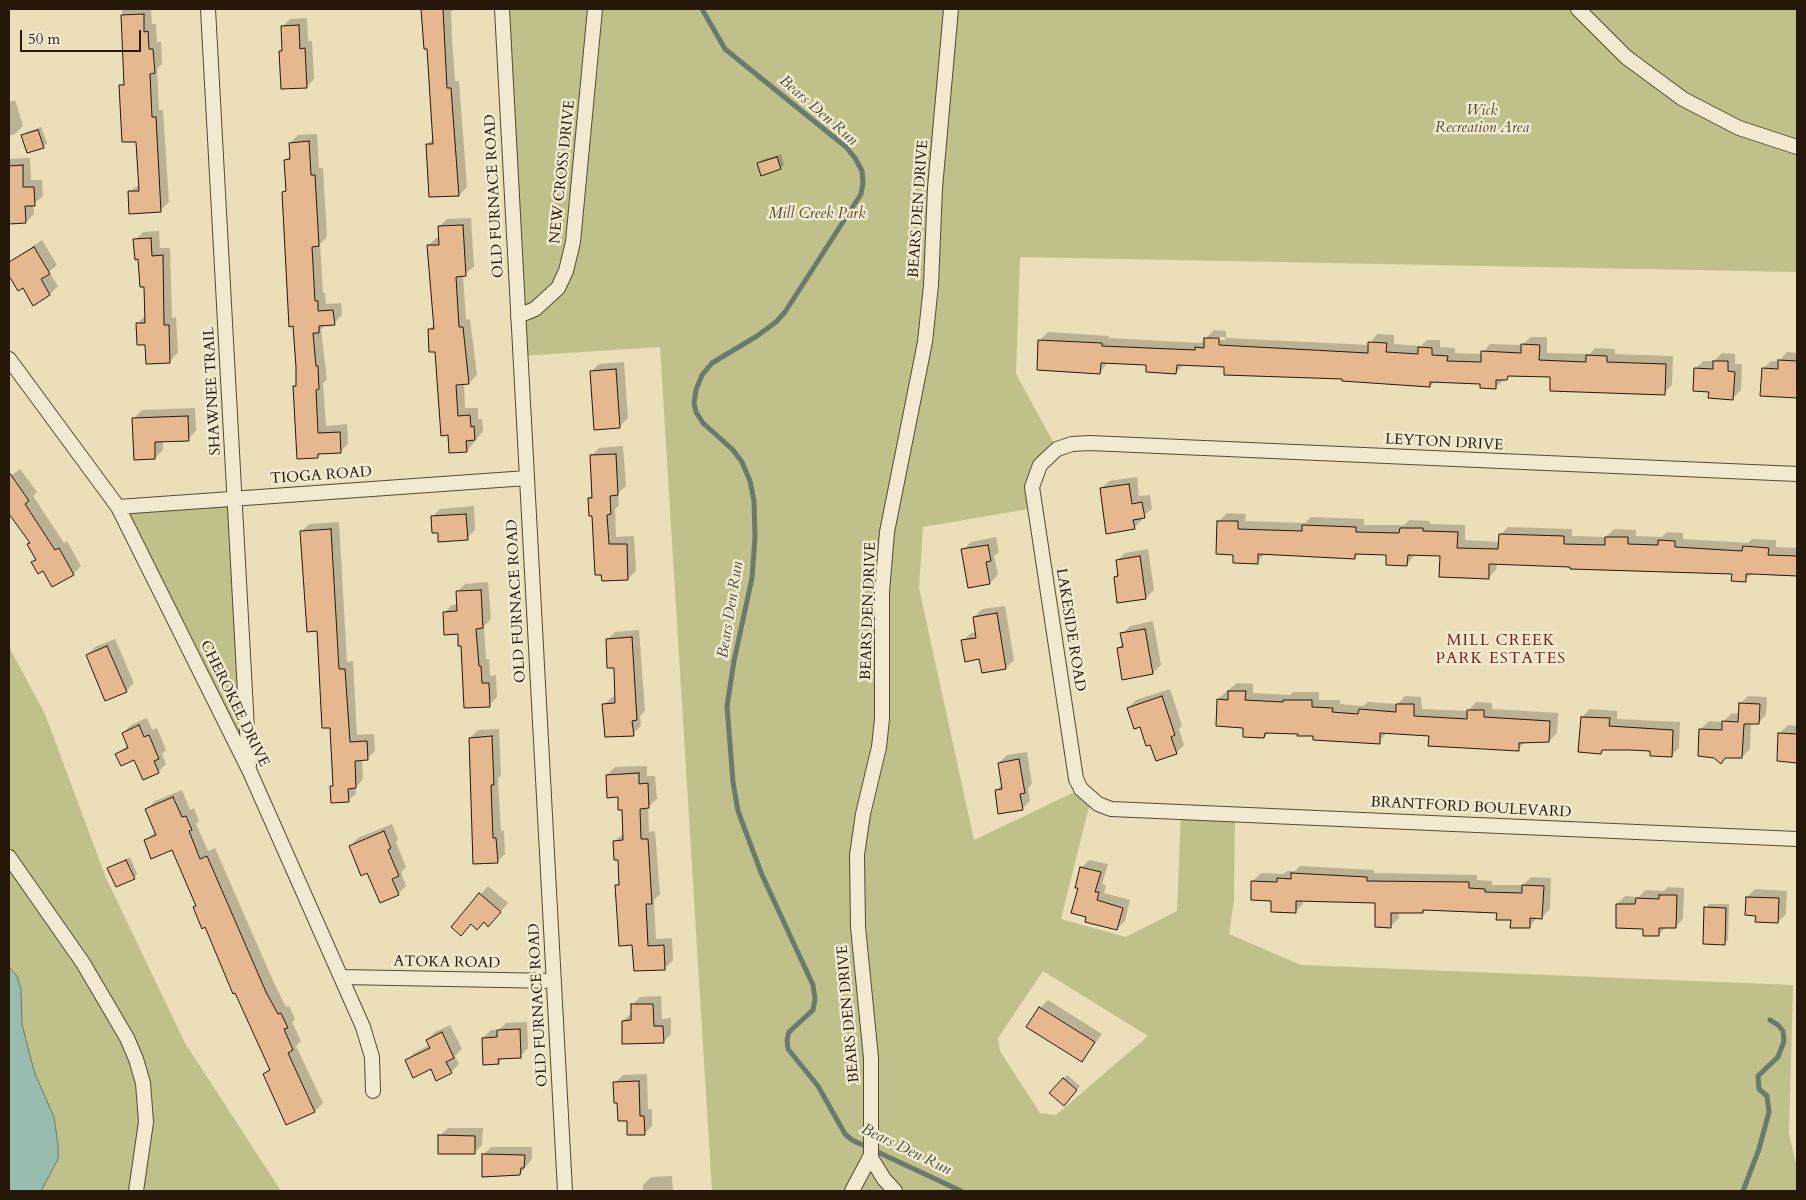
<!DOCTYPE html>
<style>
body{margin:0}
#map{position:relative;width:1806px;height:1200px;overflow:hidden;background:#eadfb8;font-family:Cardo,serif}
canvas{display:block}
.frame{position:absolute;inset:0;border:10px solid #251809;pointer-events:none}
.scale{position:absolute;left:20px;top:30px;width:121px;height:22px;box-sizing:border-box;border:2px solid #251809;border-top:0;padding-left:6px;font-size:15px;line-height:18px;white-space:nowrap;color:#251809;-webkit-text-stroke:4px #f1ead1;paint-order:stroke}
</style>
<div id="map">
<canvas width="1806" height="1200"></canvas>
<div class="frame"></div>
<div class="scale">50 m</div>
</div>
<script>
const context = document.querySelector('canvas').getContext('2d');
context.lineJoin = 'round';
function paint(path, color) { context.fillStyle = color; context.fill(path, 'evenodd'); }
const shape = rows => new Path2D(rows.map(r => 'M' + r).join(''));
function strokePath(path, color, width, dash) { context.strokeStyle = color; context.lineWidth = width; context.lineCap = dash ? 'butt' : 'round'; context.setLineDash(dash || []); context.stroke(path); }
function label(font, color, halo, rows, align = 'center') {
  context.font = font + ' Cardo,serif'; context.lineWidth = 5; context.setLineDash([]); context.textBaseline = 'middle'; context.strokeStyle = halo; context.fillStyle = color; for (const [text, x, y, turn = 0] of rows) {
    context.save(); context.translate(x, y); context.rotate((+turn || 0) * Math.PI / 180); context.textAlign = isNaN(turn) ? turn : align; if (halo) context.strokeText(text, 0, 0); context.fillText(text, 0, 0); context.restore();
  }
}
const green = shape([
 [502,9,1797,9,1797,272,1020,257,1016,374,1057,449,1040,465,1034,508,923,527,919,588,974,840,1081,789,1091,799,1061,919,1126,937,1177,911,1181,812,1235,814,1234,900,1229,934,1301,965,1793,985,1789,1134,1797,1167,1797,1191,712,1191,660,347,520,356],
 [1043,971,1148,1036,1056,1115,1040,1113,1000,1051,998,1038],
 [235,499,250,772,118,507],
 [9,647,45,714,106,878,185,1043,281,1191,9,1191]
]);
const water = shape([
 [9,967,17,976,21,989,22,1025,35,1074,54,1117,58,1145,58,1159,41,1191,9,1191,9,967]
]);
const shadow = shape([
 [122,9,151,9,152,24,156,24,157,42,161,42,162,64,157,69,159,110,163,110,169,202,161,210,129,192,140,184,137,140,121,86,125,81],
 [422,9,454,9,451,12,452,39,455,81,459,81,467,187,459,195,428,144,434,138,428,48,425,48],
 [307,18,308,41,312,41,314,79,306,87,280,52,283,49,282,27,290,19],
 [15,100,23,126,15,134,9,136,9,102],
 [41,127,47,143,43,147,23,136,26,132],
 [317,134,319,168,323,168,327,237,320,244,323,293,325,293,326,304,341,303,342,315,334,323,326,324,321,329,327,380,323,383,326,426,347,424,348,444,340,452,321,453,318,456,294,387,297,384,284,192,287,188,286,160,291,155,290,143,298,135],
 [781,154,784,165,780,168,758,164,762,160],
 [30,158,31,180,42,180,43,196,33,204,34,214,26,222,9,223,9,159],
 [471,218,474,267,463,275,466,320,470,319,477,375,469,383,464,383,465,408,478,408,478,419,482,419,483,431,467,451,429,330,434,324,428,246,436,238,440,238,439,227,447,219],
 [159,231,160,248,170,248,172,318,176,317,178,353,170,361,146,343,137,324,146,315,145,285,135,240,143,232],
 [42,240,57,265,49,272,58,286,50,294,33,304,23,286,18,289,9,274,9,262],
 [1214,330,1226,331,1226,338,1369,345,1377,334,1394,335,1394,344,1421,346,1427,340,1440,340,1440,347,1455,348,1455,353,1482,354,1490,344,1522,345,1531,337,1547,337,1547,353,1590,354,1595,348,1615,349,1615,354,1673,356,1672,385,1664,393,1552,376,1511,375,1495,387,1481,383,1435,381,1430,386,1226,366,1184,364,1176,373,1147,364,1108,362,1100,373,1040,340,1048,332,1109,336,1109,338,1201,343],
 [1212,337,1225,337,1225,340,1212,339],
 [1787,352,1797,353,1797,397,1762,395,1763,369,1771,361,1779,361],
 [1722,353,1735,354,1735,364,1742,364,1741,390,1733,398,1710,391,1695,369,1703,361,1714,361],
 [624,362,628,418,620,426,591,372,599,364],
 [195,408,196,431,188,439,163,440,163,450,155,458,134,418,142,410],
 [623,446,626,486,618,493,619,505,615,509,616,537,634,536,636,571,628,579,593,514,589,498,593,494,591,456,599,448],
 [20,469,37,492,33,496,64,543,67,541,81,566,73,574,44,569,33,563,36,559,28,544,31,542,9,514,9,477],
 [1137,477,1139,496,1150,495,1152,509,1142,517,1142,520,1134,528,1101,489,1109,481],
 [474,506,475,530,467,538,432,517,440,509],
 [1227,513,1246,514,1245,521,1305,523,1311,517,1364,519,1364,525,1404,525,1409,520,1430,521,1430,524,1465,525,1465,540,1500,542,1500,535,1508,527,1572,529,1572,536,1606,537,1614,529,1636,530,1636,536,1662,537,1667,532,1683,533,1683,539,1748,543,1752,539,1776,540,1776,547,1797,548,1797,575,1753,572,1745,580,1733,573,1497,563,1496,570,1488,578,1441,555,1415,554,1407,565,1387,554,1359,553,1355,557,1265,554,1257,562,1235,554,1219,521],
 [339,522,347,662,353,661,357,735,374,734,375,751,367,759,362,759,363,779,356,787,356,793,348,801,331,787,334,784,331,726,318,630,301,532,309,524],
 [996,537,999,552,994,556,998,575,990,583,963,550,971,542],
 [1148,549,1154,590,1146,598,1115,577,1119,573,1117,561,1125,553],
 [488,582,491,619,484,626,486,659,489,659,490,676,496,675,497,697,489,705,459,633,444,613,452,605,458,604,457,592,465,584],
 [1005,606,1014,660,1006,668,980,658,963,641,971,633,977,632,974,617,982,609],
 [1153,621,1161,665,1153,673,1118,649,1123,643,1122,634,1130,626],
 [639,630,645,711,640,716,641,726,633,734,604,705,612,697,616,696,615,667,607,640,615,632],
 [115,639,134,683,126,691,87,655,95,647],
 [1237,683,1253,684,1253,693,1290,695,1293,692,1319,692,1319,700,1340,700,1340,704,1363,706,1368,702,1398,704,1405,696,1421,697,1422,709,1468,711,1476,702,1492,703,1492,709,1558,713,1557,733,1549,741,1526,741,1518,749,1430,735,1387,732,1379,742,1299,732,1269,732,1264,737,1244,727,1218,699],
 [1170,689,1182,726,1179,729,1184,745,1176,753,1151,743,1128,708,1136,700],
 [1748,696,1767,697,1766,715,1758,723,1751,723,1750,749,1742,757,1726,757,1721,762,1701,729,1709,721,1723,722,1732,713,1740,714,1740,704],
 [1590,709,1617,711,1617,719,1680,722,1679,748,1671,756,1651,750,1604,748,1601,752,1582,717],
 [147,718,152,730,157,728,166,750,162,754,166,764,158,772,135,758,117,754,128,745,123,733,131,725],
 [1788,725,1797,726,1797,761,1778,760,1780,733],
 [499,729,501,775,498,779,501,831,504,831,505,854,497,862,470,738,478,730],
 [1027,752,1032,784,1028,788,1030,801,1022,809,996,791,1002,784,999,763,1007,755],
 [647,766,647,776,655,776,657,799,648,807,649,832,655,831,660,894,654,900,656,939,672,938,673,960,665,968,634,944,617,885,620,882,619,859,614,842,624,833,623,808,619,796,607,775,615,767],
 [182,790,190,810,194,808,199,821,196,824,208,851,215,848,274,983,286,1007,289,1006,295,1019,292,1022,301,1041,296,1046,323,1103,315,1111,287,1123,265,1074,270,1068,205,926,194,907,197,905,173,848,145,841,156,831,147,809,155,801],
 [392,824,398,839,396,842,406,867,401,872,406,886,398,894,368,871,350,846,358,838],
 [130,857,137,874,134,878,109,869],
 [1089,860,1108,864,1102,884,1106,885,1104,893,1130,900,1125,921,1117,929,1087,917,1080,888,1081,868],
 [1300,866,1374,870,1374,873,1477,875,1477,880,1492,881,1492,885,1523,885,1531,877,1551,878,1550,909,1542,917,1538,917,1529,927,1498,911,1426,909,1423,912,1399,912,1399,918,1391,926,1377,902,1303,900,1303,904,1295,912,1272,899,1253,881,1261,873,1283,874,1287,871,1295,871],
 [488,886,508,903,496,917,472,923,461,934,452,927],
 [1668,887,1684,888,1683,919,1675,927,1666,927,1658,935,1645,927,1617,904,1625,896,1639,897,1645,890,1664,891],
 [1755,889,1787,891,1786,914,1778,922,1747,897],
 [1709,904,1729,904,1728,940,1724,943,1706,908],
 [661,996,662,1019,671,1018,671,1034,663,1042,623,1021,631,1013,632,1005,640,997],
 [1048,1000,1102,1034,1082,1061,1040,1008],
 [527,1022,528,1048,520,1056,504,1057,498,1063,483,1038,491,1030,499,1030,506,1023],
 [450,1025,462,1049,455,1056,459,1064,451,1072,407,1061,414,1053,430,1045,427,1040,435,1032],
 [647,1074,648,1109,652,1109,652,1126,644,1134,628,1119,615,1083,623,1075],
 [1067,1075,1080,1086,1067,1101,1051,1093],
 [448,1128,483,1128,482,1145,474,1153,440,1136],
 [491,1147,532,1147,532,1159,520,1174,483,1155],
 [672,1176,673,1191,643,1191,643,1185,651,1177]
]);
const stream = shape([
 [702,9,725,49,846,147,855,158,862,171,863,183,861,194,785,312,776,322,757,336,712,363,702,375,696,390,694,403,696,412,703,423,733,450,742,462,750,481,754,501,755,537,752,578,734,661,727,706,733,782,738,811,762,875,813,985,815,999,813,1010,789,1032,787,1040,788,1049,818,1086,845,1134,852,1140,961,1191],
 [1743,1191,1759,1149,1769,1112,1767,1096,1759,1089,1758,1076,1778,1057,1784,1041,1783,1031,1778,1025,1770,1020]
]);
const building = shape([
 [421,9,443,9,447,88,451,88,459,196,429,197,426,144,433,144,427,49,424,49,421,9],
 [144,14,144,32,148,31,149,49,153,49,155,73,150,74,152,117,156,117,161,212,129,214,128,191,139,191,136,142,122,142,119,85,124,85,121,15,144,14],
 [299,25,300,49,305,48,307,88,281,89,279,51,282,51,281,26,299,25],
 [38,130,44,148,27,153,21,135,38,130],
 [309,141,311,175,315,175,319,246,312,247,315,301,318,301,318,311,333,310,335,325,319,326,319,333,313,333,316,366,318,366,319,389,316,390,318,433,340,432,341,453,318,454,318,458,297,459,293,386,296,386,296,367,293,326,289,327,282,192,286,191,284,160,290,159,289,143,309,141],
 [777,157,781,169,761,176,757,163,777,157],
 [23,165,23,187,34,187,35,206,25,206,26,223,9,224,9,166,23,165],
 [463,225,466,276,456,277,459,327,463,327,469,384,456,385,458,416,470,415,471,427,474,426,475,440,466,441,467,452,449,453,448,435,441,436,435,352,429,352,428,329,434,329,427,245,439,245,438,226,463,225],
 [151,238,152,256,163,255,164,325,169,325,170,363,146,364,145,345,137,345,136,323,145,323,144,287,140,287,138,259,135,260,133,239,151,238],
 [34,247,50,274,41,279,50,295,33,306,23,288,18,291,9,276,9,262,34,247],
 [1204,338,1219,338,1219,345,1368,353,1368,342,1387,343,1386,352,1418,354,1418,347,1432,348,1432,355,1448,356,1447,361,1481,362,1481,351,1521,353,1521,344,1540,345,1539,360,1586,362,1586,355,1607,356,1607,362,1666,364,1665,395,1550,391,1550,377,1508,376,1507,380,1496,380,1496,389,1480,388,1480,384,1430,382,1430,387,1342,381,1342,379,1224,375,1224,367,1177,365,1176,374,1146,372,1146,365,1101,363,1100,374,1037,370,1038,340,1102,343,1102,346,1195,350,1195,347,1204,348,1204,338],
 [1778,360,1797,361,1797,398,1760,396,1762,368,1778,369,1778,360],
 [1713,361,1728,361,1728,371,1735,372,1733,400,1708,398,1709,392,1693,391,1694,368,1713,369,1713,361],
 [616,369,620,428,594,430,590,371,616,369],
 [188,416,189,441,155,442,155,459,134,460,132,418,188,416],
 [616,454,618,495,610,496,611,514,607,515,609,544,627,544,628,580,602,581,601,575,595,575,592,516,589,516,588,498,592,498,590,455,616,454],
 [9,472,29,501,25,504,55,550,59,548,74,575,52,587,43,571,38,574,31,562,36,560,27,544,30,543,9,514,9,472],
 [1129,484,1132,504,1142,502,1145,518,1133,520,1135,529,1106,534,1100,488,1129,484],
 [466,514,468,540,438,542,438,533,432,533,431,516,466,514],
 [1217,521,1238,521,1238,529,1302,531,1302,525,1356,527,1356,532,1399,533,1400,528,1423,528,1423,531,1458,532,1457,548,1498,549,1499,534,1564,536,1564,544,1605,545,1605,537,1628,537,1628,544,1658,545,1658,540,1675,541,1675,547,1742,551,1743,546,1769,548,1768,555,1797,556,1797,576,1752,574,1746,574,1746,582,1731,581,1732,574,1570,569,1570,567,1489,564,1489,579,1439,577,1440,556,1408,555,1407,566,1386,565,1386,555,1355,554,1355,559,1258,554,1258,564,1233,563,1233,555,1216,554,1217,521],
 [331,529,339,669,345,669,350,742,367,741,368,760,355,761,356,788,348,789,349,802,331,803,330,786,333,786,330,728,322,728,317,631,307,632,300,531,331,529],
 [988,545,991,561,986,562,990,584,968,588,961,549,988,545],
 [1140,556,1146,599,1117,603,1114,577,1118,576,1116,560,1140,556],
 [481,590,483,628,476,629,479,666,481,666,482,683,489,683,490,707,464,708,461,646,458,646,458,634,444,635,443,612,457,611,456,591,481,590],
 [997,613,1006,669,982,673,979,659,965,662,961,640,976,638,973,617,997,613],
 [1145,629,1153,674,1122,680,1117,648,1123,647,1120,633,1145,629],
 [632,637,637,720,632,721,634,736,605,737,602,704,615,703,614,668,607,668,606,639,632,637],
 [107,646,127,692,105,701,86,655,107,646],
 [1228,691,1246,691,1245,700,1283,702,1283,700,1312,700,1312,707,1333,708,1332,712,1358,714,1359,709,1396,712,1396,704,1414,704,1414,716,1467,719,1467,710,1484,710,1484,717,1550,721,1549,742,1519,743,1519,751,1428,746,1429,736,1380,733,1380,744,1313,740,1313,736,1297,736,1298,734,1265,733,1264,738,1243,737,1243,728,1216,726,1217,699,1228,700,1228,691],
 [1162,696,1175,735,1171,737,1177,754,1156,761,1150,745,1146,746,1140,727,1134,729,1127,708,1162,696],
 [1739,703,1760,704,1759,724,1744,724,1742,758,1725,758,1721,764,1714,758,1698,756,1699,729,1722,730,1722,721,1738,722,1739,703],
 [1581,717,1610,718,1609,726,1673,730,1672,757,1650,756,1650,751,1630,750,1602,750,1601,754,1578,752,1581,717],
 [139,725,144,737,149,735,159,759,154,761,159,773,143,780,134,760,121,766,115,754,128,748,122,733,139,725],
 [1778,733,1797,734,1797,763,1777,761,1778,733],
 [492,736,494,785,491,785,493,838,496,838,498,863,473,864,469,738,492,736],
 [1019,759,1025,793,1020,794,1023,810,998,814,995,790,1002,789,998,763,1019,759],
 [639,773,639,784,648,783,649,808,640,809,641,839,648,839,652,904,646,904,648,946,664,945,665,970,634,971,632,945,619,946,615,885,619,885,618,860,614,860,613,841,623,840,622,810,618,810,618,797,607,798,606,775,639,773],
 [173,797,182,817,186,816,192,830,189,831,200,859,207,856,266,992,278,1014,281,1013,288,1028,284,1029,293,1050,288,1053,315,1112,286,1125,263,1074,270,1070,235,993,233,994,205,927,202,929,193,907,196,906,172,850,151,859,144,840,156,835,145,809,173,797],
 [384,831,391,848,388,850,399,876,392,879,399,895,380,903,367,873,361,876,349,846,384,831],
 [126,860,135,879,116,887,107,868,126,860],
 [1080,867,1101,872,1095,892,1099,892,1097,900,1123,908,1117,930,1085,922,1086,917,1071,913,1078,888,1075,888,1080,867],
 [1291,873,1367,877,1367,881,1469,882,1469,888,1485,889,1485,892,1522,893,1522,885,1544,886,1542,919,1530,918,1530,928,1510,928,1511,920,1496,920,1497,913,1423,910,1423,913,1391,913,1391,928,1375,927,1375,903,1296,901,1296,913,1271,912,1271,901,1251,900,1251,881,1277,882,1277,878,1291,879,1291,873],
 [479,893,501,912,488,927,484,922,477,930,471,924,461,936,451,927,479,893],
 [1659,895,1677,895,1676,928,1659,928,1659,936,1643,936,1643,929,1616,928,1616,904,1635,904,1636,898,1659,899,1659,895],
 [1746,897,1779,898,1778,923,1755,922,1756,916,1745,915,1746,897],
 [1704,907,1726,908,1725,945,1703,944,1704,907],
 [631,1004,653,1004,654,1026,663,1026,664,1043,622,1044,622,1021,631,1020,631,1004],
 [1039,1007,1095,1042,1082,1062,1026,1027,1039,1007],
 [520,1029,521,1058,498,1059,499,1064,483,1065,482,1038,497,1037,497,1030,520,1029],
 [442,1032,454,1058,446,1062,452,1073,436,1081,431,1069,413,1078,405,1060,430,1048,426,1040,442,1032],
 [1063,1078,1077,1090,1064,1106,1049,1093,1063,1078],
 [639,1081,640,1116,644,1116,645,1135,627,1135,627,1121,618,1121,617,1103,614,1103,613,1082,639,1081],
 [438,1135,475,1136,475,1154,438,1154,438,1135],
 [482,1154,525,1155,524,1168,521,1168,520,1175,482,1177,482,1154]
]);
const street = shape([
 [208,9,249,766],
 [502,9,565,1191],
 [1578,9,1626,57,1683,99,1739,128,1797,147],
 [518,316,535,309,558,288,566,271,573,242,595,9],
 [9,359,118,507,250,772,363,1027,372,1057,373,1091],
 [1797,474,1090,443,1072,444,1057,449,1040,465,1032,487,1076,779,1081,789,1098,804,1111,809,1797,839],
 [118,507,527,478],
 [9,857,83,963,127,1038,136,1059,143,1083,146,1122,136,1191],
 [341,977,554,981],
 [871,1158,884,1179,895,1191],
 [852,1191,871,1155,871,1058,858,927,857,855,863,814,879,747,882,719,882,592,887,532,925,342,931,285,935,188,951,9]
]);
const parkNames = [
 ["Wick",1482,112],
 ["Recreation Area",1482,129],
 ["Mill Creek Park",817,215]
];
const streetNames = [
 ["NEW CROSS DRIVE",563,172,-84],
 ["OLD FURNACE ROAD",495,196,-93],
 ["BEARS DEN DRIVE",919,209,-86],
 ["SHAWNEE TRAIL",213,391,-93],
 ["LEYTON DRIVE",1444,443,3],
 ["TIOGA ROAD",321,476,-4],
 ["OLD FURNACE ROAD",517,601,-93],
 ["BEARS DEN DRIVE",869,611,-88],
 ["LAKESIDE ROAD",1070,630,81],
 ["CHEROKEE DRIVE",234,704,64],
 ["BRANTFORD BOULEVARD",1471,808,3],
 ["ATOKA ROAD",447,963,1],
 ["OLD FURNACE ROAD",539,1005,-93],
 ["BEARS DEN DRIVE",849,1014,-95]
];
const waterNames = [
 ["Bears Den Run",818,111,41],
 ["Bears Den Run",731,610,-81],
 ["Bears Den Run",906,1150,26]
];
const neighbourhoodNames = [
 ["MILL CREEK",1501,641],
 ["PARK ESTATES",1501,659]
];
paint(green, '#bfc08a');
paint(water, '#98bdaf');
strokePath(water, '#6a7b6d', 1);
paint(shadow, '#0003');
strokePath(stream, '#6a7b6d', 5);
paint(building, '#e5b88f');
strokePath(building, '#251809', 1);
strokePath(street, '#564a35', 16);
strokePath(street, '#f1ead1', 14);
label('italic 15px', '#534a30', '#f1ead1', parkNames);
label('15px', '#251809', '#f1ead1', streetNames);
label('italic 16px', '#4d5243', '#f1ead1', waterNames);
context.letterSpacing = '1px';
label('16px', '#7a1f14', '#f1ead1', neighbourhoodNames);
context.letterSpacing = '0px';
</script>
